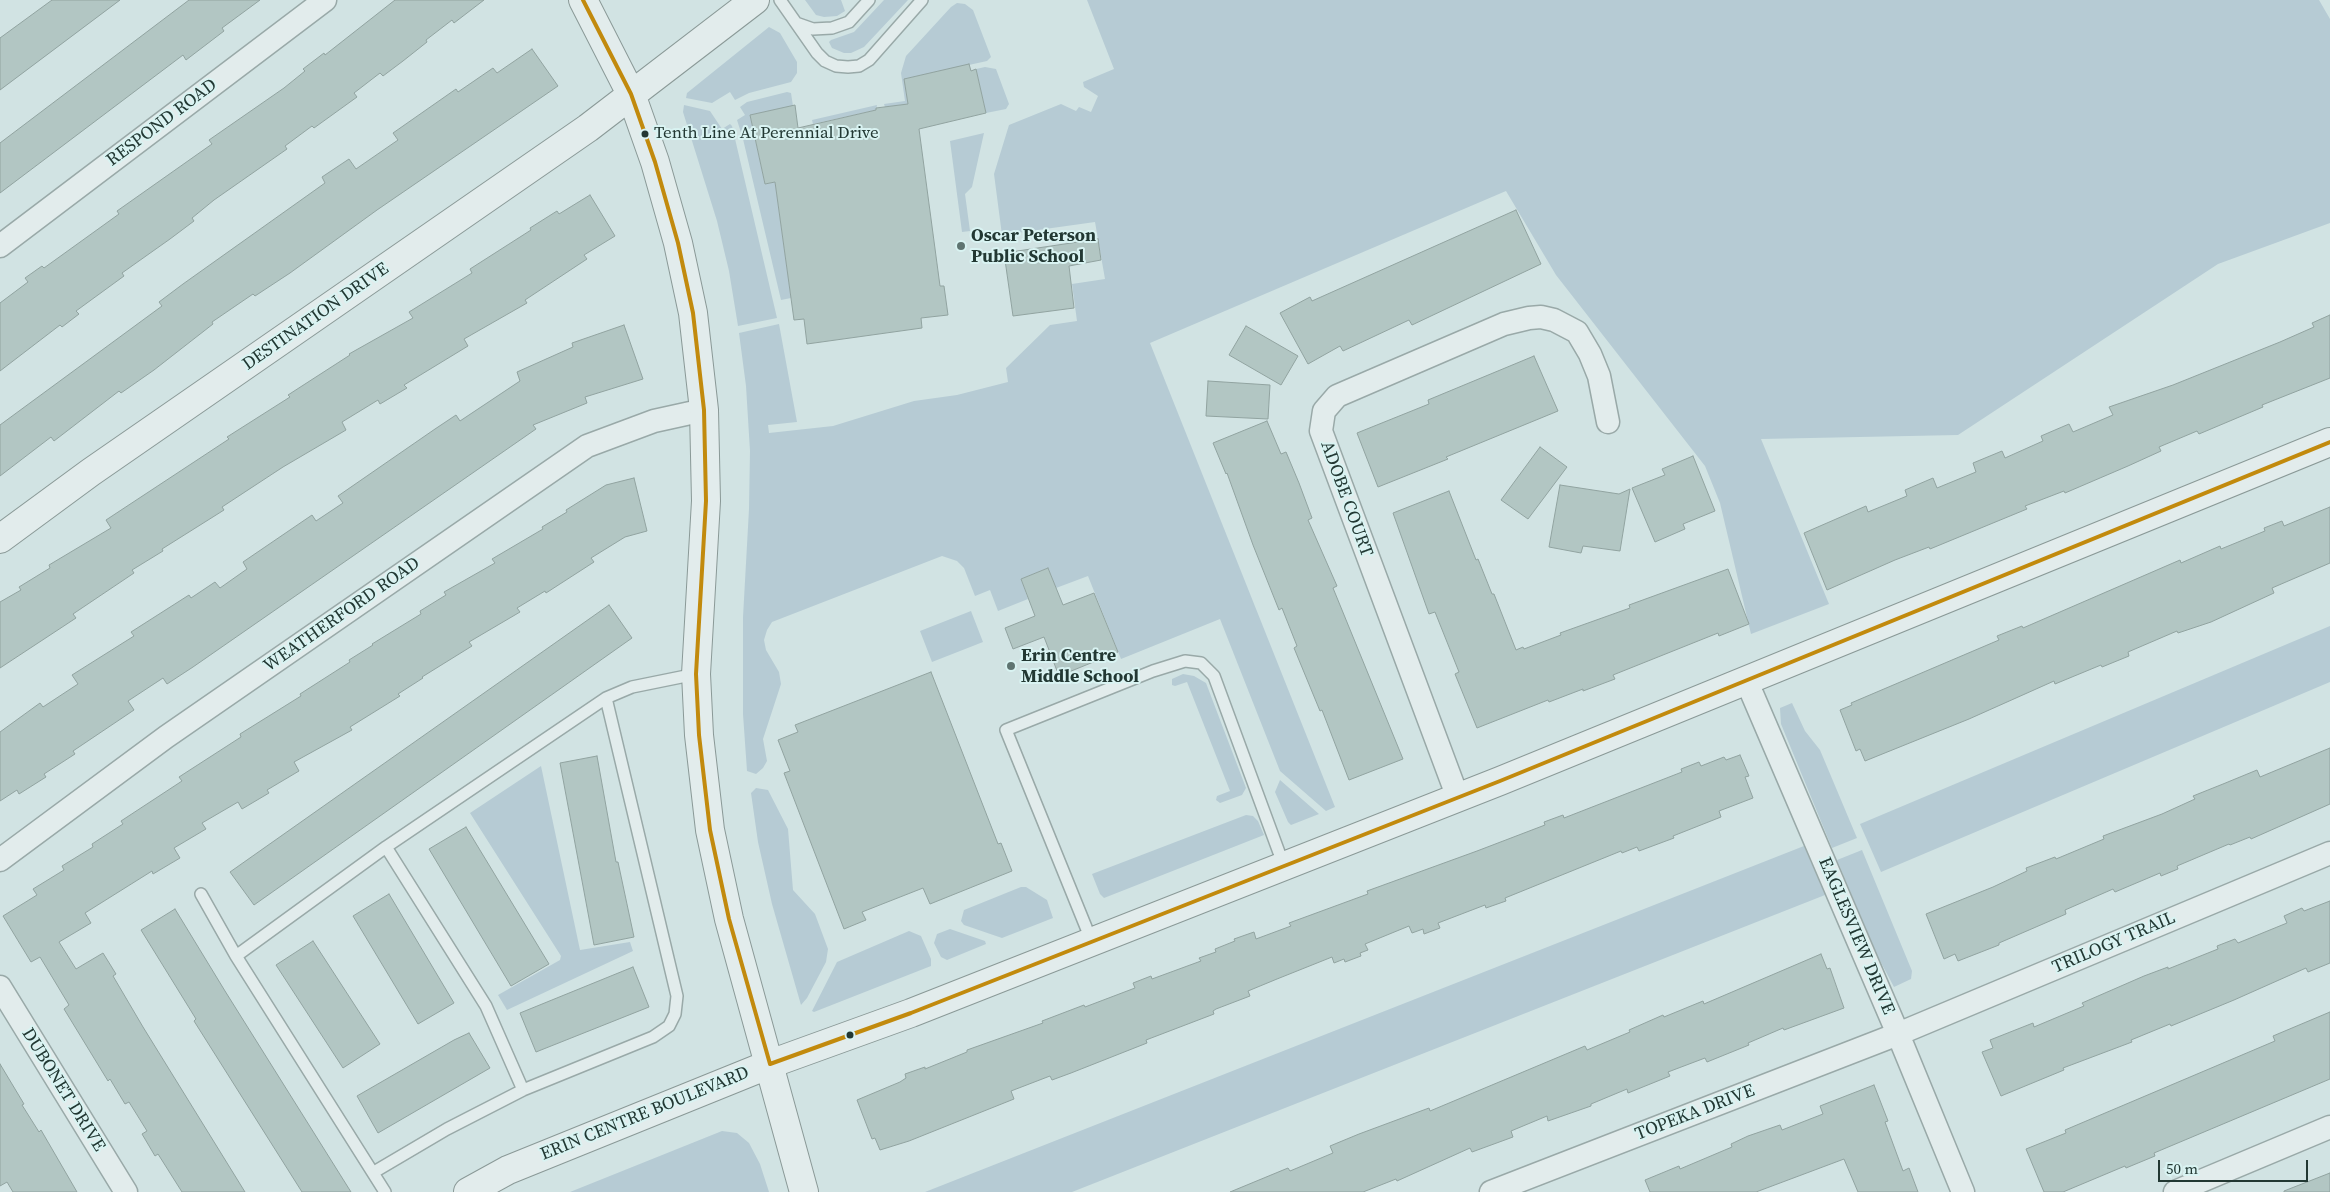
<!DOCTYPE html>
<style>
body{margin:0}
#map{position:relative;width:2330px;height:1192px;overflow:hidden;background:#d1e3e3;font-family:"Source Serif 4",serif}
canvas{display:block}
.scale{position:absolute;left:2158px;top:1160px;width:150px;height:22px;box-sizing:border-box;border:2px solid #223833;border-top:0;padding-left:6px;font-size:15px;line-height:18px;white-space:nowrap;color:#223833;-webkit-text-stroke:4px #d9f3f2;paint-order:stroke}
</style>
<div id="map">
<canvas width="2330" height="1192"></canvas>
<div class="scale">50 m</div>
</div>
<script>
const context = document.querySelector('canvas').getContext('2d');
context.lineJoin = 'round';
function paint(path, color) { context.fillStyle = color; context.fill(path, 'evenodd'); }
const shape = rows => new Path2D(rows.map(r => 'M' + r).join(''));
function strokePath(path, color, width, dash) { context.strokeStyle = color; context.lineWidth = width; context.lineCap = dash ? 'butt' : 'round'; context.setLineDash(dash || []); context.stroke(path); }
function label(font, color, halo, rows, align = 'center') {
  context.font = font + ' "Source Serif 4",serif'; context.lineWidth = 4; context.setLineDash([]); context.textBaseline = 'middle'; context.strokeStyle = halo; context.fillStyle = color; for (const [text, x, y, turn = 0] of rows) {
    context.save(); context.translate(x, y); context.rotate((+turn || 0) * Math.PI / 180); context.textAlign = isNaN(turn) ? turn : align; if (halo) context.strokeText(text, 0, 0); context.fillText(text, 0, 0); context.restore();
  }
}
const green = shape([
 [805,0,841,0,845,11,837,16,824,17,816,15],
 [884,0,908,0,864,47,851,53,844,53,832,48,829,42,831,40,854,32],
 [1087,0,2319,0,2330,19,2330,223,2218,264,1958,435,1761,439,1829,604,1751,634,1720,503,1705,466,1556,275,1506,191,1150,343,1335,807,1326,811,1280,771,1220,619,1121,659,1088,576,1056,588,1048,568,1021,579,1028,599,998,611,990,590,975,596,964,568,957,561,942,556,772,622,767,630,764,640,766,650,779,672,781,684,763,739,767,761,763,768,756,774,747,771,743,714,743,617,749,509,750,451,746,386,739,333,779,324,797,422,768,425,769,433,833,426,914,401,957,395,1008,382,1006,368,1050,325,1077,321,1072,284,1105,279,1095,222,1002,235,994,174,1009,125,1061,104,1076,111,1079,107,1091,112,1098,96,1084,87,1083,82,1114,69],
 [957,3,965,4,973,10,991,57,987,61,905,79,908,104,885,107,884,104,905,101,901,73,906,56,951,7],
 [769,27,780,33,797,62,797,73,791,82,749,93,735,100,730,92,712,103,686,98,687,93],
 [985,67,996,69,1009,104,1006,109,986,113,976,69],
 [787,92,791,93,793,106,750,115,765,184,775,182,791,298,781,300,743,139,737,120,745,115,740,107,747,102],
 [684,105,710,111,722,129,730,124,732,126,777,318,738,326,729,271,717,221,683,112],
 [877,105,876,110,813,124,812,120],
 [984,133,972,187,965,194,970,231,962,232,950,141],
 [971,611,983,642,932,662,920,631],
 [2330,626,2330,682,1881,872,1860,824],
 [1183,674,1194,676,1206,683,1246,788,1242,795,1220,803,1216,800,1217,796,1230,791,1187,682,1175,686,1172,685,1172,679],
 [1792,703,1805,731,1820,750,1857,838,1832,848,1781,724,1780,708],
 [541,766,580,950,630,942,633,951,507,1010,498,995,560,960,561,956,470,813],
 [1280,780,1319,814,1291,825,1288,822,1275,792],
 [756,788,768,790,788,829,793,890,815,914,828,949,826,962,807,998,801,1005,772,904,758,842,751,793],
 [1246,815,1253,816,1258,821,1264,835,1104,898,1100,894,1092,874],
 [1804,846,1825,895,1072,1192,925,1192],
 [1862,850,1912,971,1911,979,1894,987,1878,957,1837,860],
 [1021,887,1026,887,1047,900,1053,918,1002,938,964,925,961,921,964,910],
 [950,929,985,941,986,944,947,960,941,957,934,943,937,934],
 [909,931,921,936,931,959,931,966,814,1012,812,1011,837,962],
 [722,1131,737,1133,749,1143,760,1164,769,1192,570,1192]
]);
const building = shape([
 [52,0,120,0,0,90,0,38,52,0],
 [189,0,260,0,222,28,224,31,186,60,183,55,0,193,0,143,189,0],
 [395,0,484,0,454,23,452,20,426,40,427,42,403,61,383,76,380,73,354,93,357,97,314,128,312,126,285,146,287,149,214,200,192,218,194,221,170,239,122,273,124,276,76,311,79,314,62,327,60,325,0,371,0,303,28,282,25,278,42,266,44,268,119,214,117,211,212,144,209,140,284,88,305,71,303,69,324,53,325,55,395,0],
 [532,49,558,86,377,210,290,273,255,296,253,294,212,322,213,324,154,370,121,393,119,391,54,441,51,437,0,476,0,425,162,306,159,302,183,284,325,183,322,177,349,159,356,169,398,140,393,133,456,89,458,92,493,68,497,73,532,49],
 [969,64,971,71,976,69,986,113,919,129,940,286,944,286,948,315,921,318,922,328,807,344,804,319,794,320,775,182,765,184,750,115,795,105,798,128,876,110,876,108,908,104,904,79,969,64],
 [590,195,615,236,584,255,587,259,525,300,527,303,464,339,468,346,404,385,407,388,380,404,378,400,342,422,346,430,283,467,222,507,224,510,162,549,163,551,132,570,134,573,73,614,76,618,0,668,0,602,21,590,19,587,50,568,49,565,111,528,106,520,229,439,227,437,290,397,288,395,350,355,349,354,413,318,409,312,472,273,470,269,531,230,530,228,557,211,559,214,590,195],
 [1516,210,1541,264,1412,325,1409,320,1343,351,1340,346,1308,364,1280,313,1310,297,1312,301,1516,210],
 [1098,239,1101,260,1069,266,1074,308,1013,316,1004,253,1098,239],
 [2330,315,2330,378,2262,405,2263,407,2199,434,2197,431,2159,447,2161,451,2128,466,2065,493,2064,491,2025,506,2027,509,1993,523,1930,549,1929,547,1895,560,1827,590,1804,533,1866,506,1868,512,1907,496,1905,490,1933,478,1937,488,1976,472,1973,463,2002,451,2005,458,2043,441,2041,436,2069,424,2073,432,2113,415,2109,407,2173,385,2280,342,2314,327,2312,323,2330,315],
 [624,325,643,379,585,397,587,403,533,425,536,429,193,667,167,684,163,678,128,701,134,710,73,751,75,754,44,774,46,777,19,794,17,790,0,801,0,732,40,703,43,707,78,684,72,675,134,636,131,632,189,595,191,598,215,582,220,588,247,569,243,562,312,515,316,521,343,503,338,496,435,429,456,415,460,421,520,381,517,372,573,347,572,343,624,325],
 [1246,326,1298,356,1281,385,1229,355,1246,326],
 [1534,356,1558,411,1446,457,1448,459,1378,487,1357,433,1429,404,1428,400,1534,356],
 [1208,381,1270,385,1268,419,1206,416,1208,381],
 [1267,421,1281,454,1286,452,1299,483,1312,518,1308,520,1337,586,1333,588,1403,759,1349,780,1322,710,1320,711,1294,648,1297,646,1282,608,1279,610,1253,545,1227,473,1226,474,1213,443,1267,421],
 [1540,447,1567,467,1528,519,1501,500,1540,447],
 [1693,456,1715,511,1683,524,1685,529,1655,542,1632,488,1665,475,1662,469,1693,456],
 [634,478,647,531,625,537,591,558,594,562,546,593,545,591,517,608,520,612,469,642,472,646,422,677,423,678,398,694,400,696,350,727,352,730,294,762,299,771,267,790,269,793,242,809,238,802,202,823,206,829,174,848,180,858,153,874,152,871,85,913,91,923,59,942,76,969,103,953,116,974,113,976,143,1027,245,1192,182,1192,158,1154,155,1156,142,1134,147,1131,129,1102,125,1104,110,1079,108,1081,64,1009,69,1005,40,957,31,962,3,916,37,895,33,889,64,870,62,866,93,847,92,844,123,824,121,821,182,781,179,777,241,737,240,734,301,696,300,694,350,662,349,660,373,645,372,644,421,614,420,611,446,595,444,592,495,563,492,559,543,529,542,527,567,512,566,510,606,485,634,478],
 [1560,485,1619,494,1630,489,1620,551,1583,546,1581,553,1549,547,1560,485],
 [1449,491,1476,560,1478,559,1492,594,1494,594,1516,650,1523,647,1524,649,1561,635,1560,633,1630,608,1629,605,1728,569,1749,624,1719,636,1718,633,1613,675,1615,679,1583,691,1583,689,1549,702,1548,700,1477,728,1455,674,1459,672,1435,612,1429,614,1393,513,1449,491],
 [2330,507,2330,563,2272,588,2274,593,2211,622,2178,633,2177,631,2128,652,2129,656,2102,667,2101,665,2055,684,2054,681,1969,719,1865,761,1860,749,1856,751,1840,710,1852,705,1851,703,1999,640,1997,636,2022,626,2023,628,2180,560,2181,563,2220,546,2221,549,2265,531,2264,528,2282,521,2284,526,2330,507],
 [1048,568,1063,605,1094,593,1118,652,1059,676,1044,637,1013,649,1005,628,1035,616,1021,579,1048,568],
 [609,605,632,638,254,905,230,872,609,605],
 [931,672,998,844,1001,843,1012,871,930,904,923,888,862,912,866,920,844,929,784,773,790,771,778,740,798,732,795,725,931,672],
 [2330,748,2330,804,2251,839,2250,837,2230,845,2229,844,2177,866,2178,869,2161,876,2160,873,2115,892,2113,889,2065,910,2066,914,1999,943,1999,945,1958,961,1955,954,1944,959,1926,914,1993,887,2027,871,2026,868,2055,857,2056,859,2104,839,2103,836,2162,814,2195,799,2193,796,2223,784,2257,770,2260,777,2330,748],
 [1740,755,1749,776,1745,777,1753,798,1719,811,1721,817,1673,836,1674,838,1639,851,1637,847,1622,853,1621,851,1505,898,1506,901,1486,908,1485,905,1438,923,1440,928,1424,934,1423,929,1412,933,1409,926,1365,944,1368,950,1360,953,1361,956,1345,962,1344,959,1334,963,1332,957,1277,979,1248,991,1250,996,1216,1009,1213,1011,1214,1014,1146,1040,1147,1043,1071,1073,1052,1080,1050,1076,1011,1091,1014,1099,909,1141,880,1150,875,1138,872,1139,857,1100,900,1082,906,1078,905,1074,925,1067,925,1069,967,1052,967,1050,1043,1023,1042,1021,1084,1005,1085,1007,1135,988,1133,983,1151,976,1152,979,1201,961,1199,958,1216,952,1215,949,1235,941,1234,939,1254,932,1256,939,1291,926,1289,923,1368,894,1367,891,1477,851,1545,825,1544,822,1563,815,1564,818,1682,772,1681,769,1699,762,1701,766,1724,757,1726,760,1740,755],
 [597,756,616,862,618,862,634,937,594,945,560,763,597,756],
 [466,827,549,964,511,986,429,849,466,827],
 [389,894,454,1003,418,1024,353,916,389,894],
 [2330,901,2330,963,2308,972,2306,968,2234,1000,2171,1026,2170,1024,2131,1040,2132,1042,2063,1068,2064,1070,2001,1096,1982,1052,1993,1048,1990,1040,2033,1023,2034,1027,2084,1006,2082,1003,2144,976,2168,967,2168,969,2218,949,2217,946,2235,939,2238,943,2287,923,2284,916,2302,908,2304,911,2330,901],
 [175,909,225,991,351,1192,302,1192,194,1021,196,1019,141,930,175,909],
 [313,941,380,1044,343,1068,276,965,313,941],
 [1821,954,1827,969,1830,968,1844,1008,1784,1030,1783,1028,1748,1043,1749,1045,1707,1062,1705,1058,1668,1072,1670,1076,1628,1093,1627,1089,1591,1104,1591,1106,1548,1121,1547,1116,1511,1131,1513,1137,1472,1152,1470,1148,1397,1181,1396,1179,1363,1192,1230,1192,1288,1168,1290,1171,1333,1153,1330,1146,1359,1134,1429,1108,1430,1111,1585,1046,1587,1050,1630,1032,1629,1030,1663,1015,1664,1017,1703,1001,1704,1004,1821,954],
 [633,967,649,1007,536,1052,520,1013,633,967],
 [2330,1012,2330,1079,2154,1153,2155,1156,2126,1168,2125,1166,2063,1192,2044,1192,2026,1149,2066,1133,2065,1130,2275,1041,2273,1036,2330,1012],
 [469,1033,490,1068,378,1133,357,1096,454,1040,469,1033],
 [0,1064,24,1104,22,1105,39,1132,41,1130,77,1192,13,1192,7,1182,0,1186,0,1064],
 [1874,1085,1888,1121,1885,1122,1903,1171,1909,1168,1918,1192,1858,1192,1844,1159,1756,1192,1650,1192,1645,1180,1679,1166,1680,1169,1732,1147,1731,1144,1748,1136,1780,1125,1782,1130,1823,1114,1820,1106,1874,1085],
 [2330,1173,2330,1192,2284,1192,2284,1191,2330,1173]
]);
const lane = shape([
 [780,0,817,53,825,61,836,66,848,67,859,66,869,60,922,0],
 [796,23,813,29,832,28,849,22,869,0],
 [386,847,486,1006,523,1090],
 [201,894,236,956],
 [1092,942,1006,730,1153,671,1185,661,1201,663,1214,676,1284,866],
 [374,1172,447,1129,523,1090,653,1037,669,1026,675,1014,677,996,606,698],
 [385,1192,236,956,386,847,606,698,632,687,696,674]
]);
const street = shape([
 [0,246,325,0],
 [1747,682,1898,1034,1963,1192],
 [1458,798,1321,431,1324,411,1337,396,1504,324,1529,318,1541,317,1554,320,1577,332,1590,354,1599,376,1608,422],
 [0,860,166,737,587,446,654,421,704,410],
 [0,987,126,1192],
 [1491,1192,1898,1034,2330,853],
 [2175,1192,2330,1127]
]);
const secondary = shape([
 [583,0,631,94,655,162,678,243,693,313,704,410,706,501,696,674,699,735,710,830,729,919,804,1192],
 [0,539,91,472,588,128,755,0],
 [468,1192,508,1170,770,1064,911,1013,1500,781,2330,442]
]);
const bus1 = shape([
 [583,0,631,94,655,162,678,243,693,313,704,410,706,501,696,674,699,735,710,830,729,919,770,1064,911,1013,1500,781,2330,442]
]);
const markers = [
 [645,134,4.5,"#223833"],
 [961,246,5,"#5f7471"],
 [1011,666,5,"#5f7471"],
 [850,1035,4.5,"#223833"]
];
const busNames = [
 ["Tenth Line At Perennial Drive",654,134]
];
const streetNames = [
 ["RESPOND ROAD",162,123,-37],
 ["DESTINATION DRIVE",316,317,-35],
 ["ADOBE COURT",1346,499,70],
 ["WEATHERFORD ROAD",342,615,-35],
 ["EAGLESVIEW DRIVE",1856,936,67],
 ["TRILOGY TRAIL",2114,943,-23],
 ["DUBONET DRIVE",63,1090,58],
 ["TOPEKA DRIVE",1695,1113,-21],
 ["ERIN CENTRE BOULEVARD",645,1114,-22]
];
const poiNames = [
 ["Oscar Peterson",971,236],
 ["Public School",971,257],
 ["Erin Centre",1021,656],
 ["Middle School",1021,677]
];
paint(green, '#b6cbd4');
paint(building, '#b2c6c3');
strokePath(building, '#91a3a0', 1);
strokePath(lane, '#99a9a8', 14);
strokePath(street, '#99a9a8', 25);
strokePath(secondary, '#8a9997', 30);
strokePath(lane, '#e2ecec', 11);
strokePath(street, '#e2ecec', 22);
strokePath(secondary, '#e2ecec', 28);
strokePath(bus1, '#c28a0d', 4);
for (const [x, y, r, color] of markers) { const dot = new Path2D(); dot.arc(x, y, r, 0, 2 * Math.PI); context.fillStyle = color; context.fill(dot); strokePath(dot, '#d9f3f2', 2); }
label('17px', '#223833', '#d9f3f2', busNames, 'left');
label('18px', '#223833', '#d9f3f2', streetNames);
label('bold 18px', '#223833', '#d9f3f2', poiNames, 'left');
</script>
